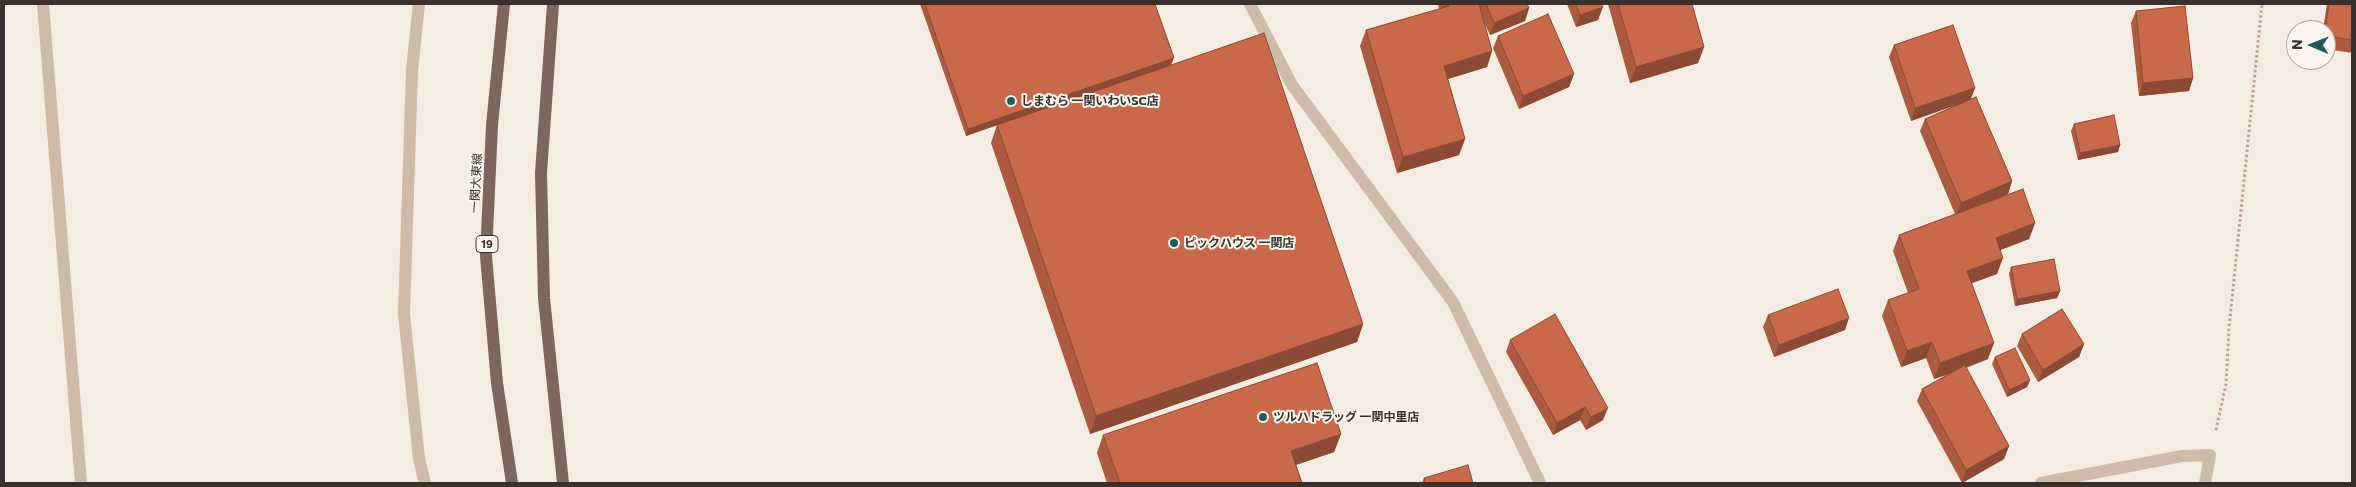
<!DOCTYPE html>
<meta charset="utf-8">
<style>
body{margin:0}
#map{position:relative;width:2356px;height:487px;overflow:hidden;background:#f4ebe1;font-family:Commissioner,sans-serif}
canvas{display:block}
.frame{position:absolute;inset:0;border:5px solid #3b302b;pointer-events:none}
.north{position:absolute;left:2286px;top:20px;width:50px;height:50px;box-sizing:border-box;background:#fbf5ee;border:1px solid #aea6a0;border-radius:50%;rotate:271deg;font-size:14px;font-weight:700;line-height:20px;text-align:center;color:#3b302b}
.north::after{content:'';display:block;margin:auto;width:18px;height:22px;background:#1f5a5e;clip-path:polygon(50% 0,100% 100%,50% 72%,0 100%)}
</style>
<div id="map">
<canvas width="2356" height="487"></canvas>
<div class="frame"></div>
<div class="north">N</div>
</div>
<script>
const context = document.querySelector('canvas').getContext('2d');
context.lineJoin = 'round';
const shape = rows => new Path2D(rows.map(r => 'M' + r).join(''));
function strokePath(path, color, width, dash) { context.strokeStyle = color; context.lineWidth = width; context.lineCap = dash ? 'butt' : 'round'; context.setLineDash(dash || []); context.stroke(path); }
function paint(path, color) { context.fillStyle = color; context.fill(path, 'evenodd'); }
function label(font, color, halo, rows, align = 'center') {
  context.font = font + ' Commissioner,"Noto Sans JP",sans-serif'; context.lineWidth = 4; context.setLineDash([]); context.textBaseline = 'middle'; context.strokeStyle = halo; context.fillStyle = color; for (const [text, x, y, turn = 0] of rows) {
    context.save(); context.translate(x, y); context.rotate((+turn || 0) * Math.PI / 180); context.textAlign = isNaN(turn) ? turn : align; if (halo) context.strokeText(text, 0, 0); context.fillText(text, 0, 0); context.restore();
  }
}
const path = shape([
 [2216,430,2226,384,2229,328,2262,4]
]);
const lane = shape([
 [43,4,81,483]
]);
const street = shape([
 [419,4,412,70,404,314,419,459,425,483],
 [1250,4,1292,85,1453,302,1540,483],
 [2041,483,2182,456,2210,455,2205,483]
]);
const primary = shape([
 [504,4,492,125,486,256,497,383,512,483],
 [553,4,541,173,544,298,563,483]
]);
const wall = shape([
 [920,4,1155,4,1171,65,1363,324,1357,342,1090,434,991,143,997,125,966,136],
 [1438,4,1527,4,1529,8,1525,21,1490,35,1484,22,1492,51,1487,67,1448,79,1465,139,1459,155,1397,173,1360,46,1366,30,1439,9],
 [1567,4,1601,4,1598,20,1576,27],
 [1608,4,1692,4,1704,47,1698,63,1630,83],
 [2327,4,2352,4,2352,53,2326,49,2326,30,2323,30],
 [2136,11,2193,78,2189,91,2139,96,2131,23],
 [1498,36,1574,74,1569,87,1519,109,1493,48],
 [1894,45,1975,88,1971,99,2012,181,2008,194,1991,201,2035,223,2029,239,2000,250,1997,274,1972,283,1988,359,1966,368,2009,446,2004,459,1962,483,1917,401,1922,389,1950,374,1934,379,1926,358,1901,367,1882,316,1888,300,1908,293,1893,251,1899,235,1955,214,1920,131,1925,119,1956,105,1911,121,1889,57],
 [2074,124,2120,145,2118,152,2078,160,2071,131],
 [2011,267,2060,291,2057,298,2015,306,2009,274],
 [1768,315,1845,330,1774,357,1763,327],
 [2022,334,2084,344,2079,357,2038,382,2017,346],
 [1510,340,1603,420,1586,430,1580,420,1553,435,1506,352],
 [1995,357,2030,380,2027,387,2007,397,1992,364],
 [1341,434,1334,452,1296,465,1302,483,1107,483,1097,453,1103,435],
 [1424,478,1473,483,1422,483]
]);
const shadedWall = shape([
 [1603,7,1598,20,1576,27,1580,15],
 [1529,8,1525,21,1490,35,1494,23],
 [1704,47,1698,63,1630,83,1636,67],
 [1492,51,1487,67,1438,82,1444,66],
 [1174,58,1171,65,966,136,968,129],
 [1574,74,1569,87,1519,109,1523,96],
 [2193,78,2189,91,2139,96,2143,83],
 [1975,88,1970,100,1911,121,1915,108],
 [1465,139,1459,155,1397,173,1403,157],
 [2120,145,2118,152,2078,160,2080,153],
 [2012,181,2008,194,1956,216,1961,203],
 [2035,223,2029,239,1990,254,1996,238],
 [2003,258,1997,274,1961,287,1967,271],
 [2060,291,2057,298,2015,306,2017,299],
 [1849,318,1845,330,1774,357,1779,345],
 [1363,324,1357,342,1090,434,1096,416],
 [1932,342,1926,358,1901,367,1907,351],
 [1994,343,1988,359,1934,379,1940,363],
 [2084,344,2079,357,2038,382,2043,370],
 [2030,380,2027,387,2007,397,2009,390],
 [1585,407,1580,420,1553,435,1557,423],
 [1608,408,1603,420,1586,430,1591,417],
 [1341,434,1334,452,1284,469,1291,451],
 [2009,446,2004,459,1962,483,1966,470]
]);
const building = shape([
 [925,4,1155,4,1174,58,968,129,925,4],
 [1448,4,1479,4,1492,51,1444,66,1465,139,1403,157,1366,30,1449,6,1448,4],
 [1486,4,1527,4,1529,8,1494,23,1486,4],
 [1576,4,1601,4,1603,7,1580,15,1576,4],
 [1618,4,1692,4,1704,47,1636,67,1618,4],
 [2329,4,2352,4,2352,40,2326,36,2326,30,2325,30,2329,4],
 [2185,6,2193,78,2143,83,2136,11,2185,6],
 [1548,14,1574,74,1523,96,1498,36,1548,14],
 [1953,25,1975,88,1915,108,1894,45,1953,25],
 [1264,33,1363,324,1096,416,997,125,1264,33],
 [1976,97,2012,181,1961,203,1925,119,1976,97],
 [2114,115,2120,145,2080,153,2074,124,2114,115],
 [2023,189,2035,223,1996,238,2003,258,1967,271,1994,343,1940,363,1932,342,1907,351,1888,300,1919,289,1899,235,2023,189],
 [2054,259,2060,291,2017,299,2011,267,2054,259],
 [1838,289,1849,318,1779,345,1768,315,1838,289],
 [2062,309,2084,344,2043,370,2022,334,2062,309],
 [1555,314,1608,408,1591,417,1585,407,1557,423,1510,340,1555,314],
 [2015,348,2030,380,2009,390,1995,357,2015,348],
 [1317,363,1341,434,1291,451,1302,483,1120,483,1103,435,1317,363],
 [1965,365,2009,446,1966,470,1922,389,1965,365],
 [1468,465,1473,483,1425,483,1424,478,1468,465]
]);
const markers = [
 [1011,101,5,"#1f5a5e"],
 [1174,243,5,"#1f5a5e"],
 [1263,417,5,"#1f5a5e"]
];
const shields = [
 [487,244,22]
];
const shieldNames = [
 ["19",487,244]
];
const poiNames = [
 ["しまむら 一関いわいSC店",1021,101],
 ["ピックハウス 一関店",1184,243],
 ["ツルハドラッグ 一関中里店",1273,417]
];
const streetNames = [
 ["一関大東線",476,183,-87]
];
strokePath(path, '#b9a596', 3, [2.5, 2.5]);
strokePath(lane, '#cdbbac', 12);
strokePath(street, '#cdbbac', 12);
strokePath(primary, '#7d675c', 12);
paint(wall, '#ac5a40');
paint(shadedWall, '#8c4a34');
paint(building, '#c8694b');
strokePath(building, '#8c4a34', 1);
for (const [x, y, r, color] of markers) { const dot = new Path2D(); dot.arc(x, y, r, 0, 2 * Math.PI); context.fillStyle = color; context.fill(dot); strokePath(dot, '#fbf5ee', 2); }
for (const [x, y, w] of shields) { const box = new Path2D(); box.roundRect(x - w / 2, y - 8.5, w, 17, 4); context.fillStyle = '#fbf5ee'; context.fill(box); strokePath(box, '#3b302b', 1); }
label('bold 11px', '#3b302b', null, shieldNames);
label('bold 12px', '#3b302b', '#fbf5ee', poiNames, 'left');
label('12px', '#3b302b', '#fbf5ee', streetNames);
</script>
